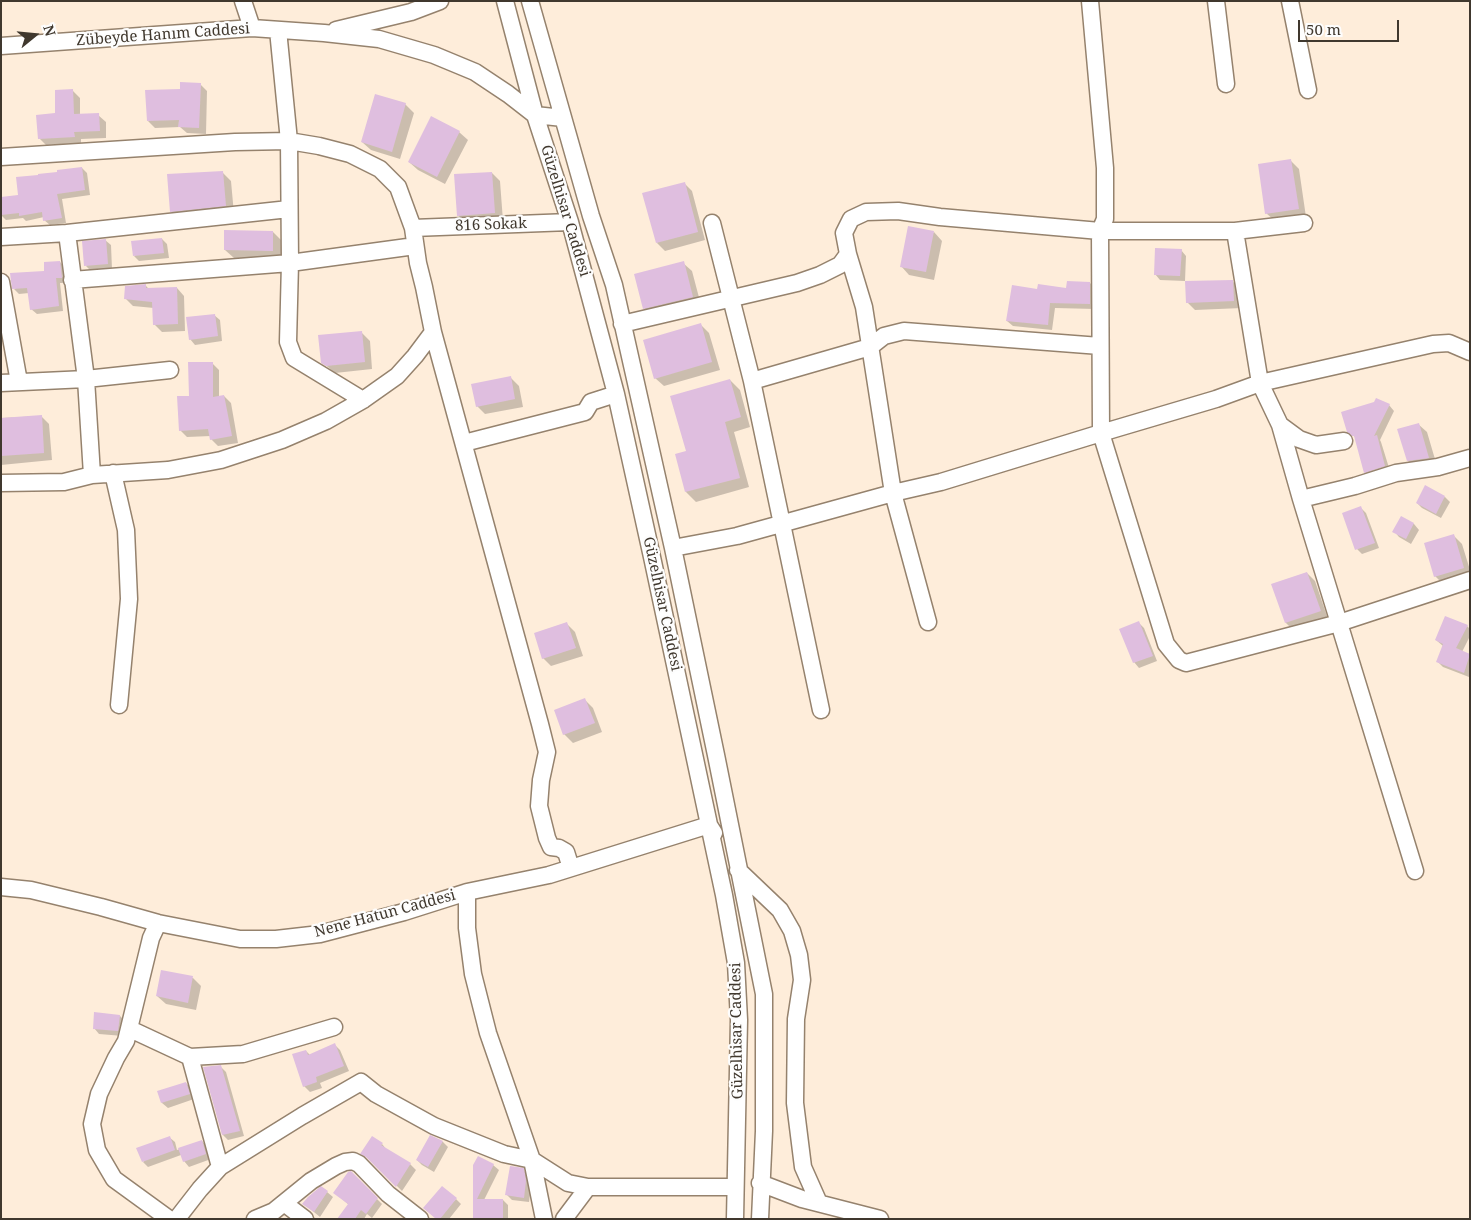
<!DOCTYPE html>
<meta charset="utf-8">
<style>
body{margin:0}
#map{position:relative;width:1471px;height:1220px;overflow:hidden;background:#feedda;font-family:"Noto Serif",serif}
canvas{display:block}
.frame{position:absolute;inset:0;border:2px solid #40382e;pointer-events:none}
.north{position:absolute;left:10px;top:10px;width:50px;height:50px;-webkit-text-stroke:4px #fdfdfd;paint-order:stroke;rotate:73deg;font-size:14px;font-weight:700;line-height:20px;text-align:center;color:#40382e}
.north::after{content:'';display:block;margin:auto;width:18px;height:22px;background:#40382e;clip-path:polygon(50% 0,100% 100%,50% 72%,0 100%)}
.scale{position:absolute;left:1298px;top:20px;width:101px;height:22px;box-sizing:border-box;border:2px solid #40382e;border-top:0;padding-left:6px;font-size:15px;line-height:18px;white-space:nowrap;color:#40382e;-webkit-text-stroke:4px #fdfdfd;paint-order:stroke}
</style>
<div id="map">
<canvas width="1471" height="1220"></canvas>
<div class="frame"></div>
<div class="north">N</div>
<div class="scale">50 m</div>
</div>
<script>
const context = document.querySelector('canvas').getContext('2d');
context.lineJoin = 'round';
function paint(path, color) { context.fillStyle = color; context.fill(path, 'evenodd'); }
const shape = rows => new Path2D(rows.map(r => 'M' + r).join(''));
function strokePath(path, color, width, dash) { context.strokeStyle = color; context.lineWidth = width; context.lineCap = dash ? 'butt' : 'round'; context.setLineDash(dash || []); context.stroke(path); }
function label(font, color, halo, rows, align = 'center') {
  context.font = font + ' "Noto Serif",serif'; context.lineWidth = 4.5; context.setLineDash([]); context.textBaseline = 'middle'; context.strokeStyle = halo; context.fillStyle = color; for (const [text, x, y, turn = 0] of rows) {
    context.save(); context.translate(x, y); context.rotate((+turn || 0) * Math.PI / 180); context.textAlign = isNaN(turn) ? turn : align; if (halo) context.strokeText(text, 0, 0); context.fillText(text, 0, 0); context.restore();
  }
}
const shadow = shape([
 [200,84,207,91,206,134,187,133,180,127,155,128,148,121,181,90],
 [73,91,80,98,80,115,98,115,106,122,106,138,81,139,81,143,46,145,39,138],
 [405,104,414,113,400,159,371,150,362,142],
 [459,132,468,140,445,184,418,170,409,162],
 [1291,161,1299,169,1306,217,1275,221,1266,213],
 [82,168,87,173,90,195,62,199,66,223,50,225,44,220,44,217,26,221,23,218,6,220,1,215,1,198,19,197,59,173],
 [222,172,231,181,234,214,179,220,171,211],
 [492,173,500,181,503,221,466,224,458,215],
 [684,183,692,191,705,240,665,251,657,243],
 [273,232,281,240,281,259,234,258,225,250],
 [934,232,942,241,934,280,909,275,901,266],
 [162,239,167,244,169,258,139,261,134,256],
 [105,240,111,245,112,269,91,271,86,266],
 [1181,250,1186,256,1185,281,1160,280,1155,274],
 [60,262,65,267,66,283,60,283,63,311,37,314,31,309,29,293,19,294,14,289,46,272],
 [683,263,692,271,701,305,652,317,644,308],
 [1232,281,1241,289,1242,308,1195,310,1187,302],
 [1090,283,1095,288,1095,309,1055,308,1052,330,1013,326,1007,321,1038,291,1068,289],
 [146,286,149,289,177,288,184,296,185,331,162,332,154,324,154,308,133,306,126,299],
 [214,315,220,320,222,341,195,345,190,339],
 [701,325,709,333,720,370,664,386,655,378],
 [361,332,370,341,372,369,335,373,322,362],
 [212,363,219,370,219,397,224,396,231,403,238,443,218,446,211,439,211,436,187,437,180,430,190,397],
 [510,377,519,386,523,407,485,414,477,406],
 [730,380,740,390,750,427,734,432,749,487,696,502,686,492,676,455,687,452],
 [1389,405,1394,411,1380,440,1381,442,1390,471,1370,477,1365,472,1356,438,1348,431],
 [41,416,49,424,52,460,1,465,1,418],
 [1418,424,1427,432,1437,466,1417,469,1408,461],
 [1445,497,1450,502,1441,518,1422,508,1417,503],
 [1361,508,1366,513,1379,548,1362,554,1357,549],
 [1401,518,1414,524,1419,530,1411,544,1399,537,1394,531],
 [1454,536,1462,544,1470,570,1470,577,1443,584,1435,576],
 [1307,573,1315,581,1328,619,1294,631,1286,623,1273,585],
 [1139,623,1144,628,1157,661,1139,668,1134,662],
 [567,624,575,632,583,656,551,666,543,658],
 [1467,626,1470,629,1470,636,1462,652,1470,655,1469,677,1443,667,1438,662,1443,646,1436,640],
 [585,700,593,708,602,732,573,743,564,734,555,711],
 [162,971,193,978,201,986,196,1010,166,1004,157,996],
 [120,1016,125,1021,123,1036,99,1034,94,1028],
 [335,1045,340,1050,349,1071,320,1083,322,1088,310,1092,304,1086,306,1051,310,1055],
 [221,1067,226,1072,244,1136,228,1140,223,1135],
 [186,1083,191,1088,194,1099,168,1108,162,1103,159,1092],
 [169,1137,175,1142,177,1150,202,1141,207,1147,211,1159,189,1167,184,1161,181,1155,148,1167,143,1162],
 [431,1137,443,1142,448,1147,434,1172,422,1165,417,1160],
 [382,1144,387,1150,410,1164,416,1170,402,1191,373,1162,362,1153],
 [474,1165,493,1165,499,1170,484,1200,503,1200,508,1205,508,1219,474,1219],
 [523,1170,528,1175,531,1187,529,1202,512,1200,507,1195],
 [351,1173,382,1204,372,1218,367,1214,364,1219,339,1219,349,1205,335,1193],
 [327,1192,333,1197,320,1217,304,1204],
 [456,1199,461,1204,449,1219,436,1219]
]);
const building = shape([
 [180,82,201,83,199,128,178,127,179,120,147,121,145,90,180,89],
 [73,89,74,114,99,113,100,131,74,132,75,137,38,139,36,115,55,113,55,90],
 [375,94,406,103,392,152,361,142],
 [431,116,460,131,437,177,408,162],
 [1291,159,1299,209,1265,214,1258,164],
 [82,167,85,190,57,194,62,218,43,221,42,212,19,216,19,213,1,215,1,197,18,195,16,177,38,175,38,174,57,172,57,170],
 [223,171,226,206,170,212,167,174],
 [492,172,495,213,457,216,454,174],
 [685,182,698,232,656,243,642,193],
 [908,226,934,231,926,272,900,267],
 [224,230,273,231,273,251,224,250],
 [162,238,164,253,133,256,131,241],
 [106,239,108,264,84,266,82,241],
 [1155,248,1182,249,1180,276,1154,275],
 [60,261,62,278,56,278,59,306,30,310,27,288,12,289,10,273,44,271,44,262],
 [684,261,693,297,643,309,634,274],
 [1233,280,1234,301,1186,303,1185,281],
 [1067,281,1090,282,1090,304,1050,303,1048,325,1006,321,1012,285,1037,289,1038,284,1066,288],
 [146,284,146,288,177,287,178,324,153,325,152,302,124,299,125,286],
 [215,314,218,336,189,340,186,317],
 [701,323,712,362,654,379,643,340],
 [362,331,365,362,326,366,321,363,318,335],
 [188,362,213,362,213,397,224,395,232,436,210,440,208,429,179,431,177,396,189,396],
 [511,376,515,399,476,407,471,384],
 [730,379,741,417,725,422,740,478,685,492,675,454,686,451,670,396],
 [1376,398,1390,404,1374,436,1377,435,1385,466,1364,473,1354,436,1352,436,1347,432,1341,412,1374,402],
 [42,415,44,453,1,456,1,418],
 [1419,423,1429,458,1407,461,1397,429],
 [1425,485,1445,496,1436,514,1416,503],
 [1361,506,1375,543,1355,550,1342,513],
 [1401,516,1414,523,1406,539,1392,532],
 [1454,534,1464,568,1434,577,1424,543],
 [1307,572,1321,611,1285,623,1271,584],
 [1445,616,1468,625,1456,648,1470,654,1464,673,1436,662,1443,644,1435,640],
 [1139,621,1153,656,1133,663,1119,629],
 [567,622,576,648,542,659,534,633],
 [585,698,595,723,563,735,554,710],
 [161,970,193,976,188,1003,156,996],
 [94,1012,120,1015,118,1031,93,1029],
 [335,1043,344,1066,316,1077,317,1082,303,1087,292,1054,306,1050,308,1055],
 [221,1065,240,1131,222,1135,203,1067],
 [186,1082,190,1094,161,1103,157,1091],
 [430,1135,443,1141,428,1167,416,1160],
 [170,1136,175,1150,142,1162,136,1148],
 [372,1136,383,1143,381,1145,411,1163,396,1187,366,1157,360,1154],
 [202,1140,206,1154,183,1162,178,1148],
 [478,1156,494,1164,477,1199,503,1199,503,1219,473,1219,473,1165],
 [510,1166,524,1168,526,1181,524,1198,505,1195],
 [351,1171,378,1198,366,1214,361,1210,355,1219,337,1219,348,1204,333,1193,348,1172],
 [321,1186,328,1191,314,1212,302,1204,308,1197],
 [442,1186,457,1198,440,1219,436,1219,423,1208]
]);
const minor = shape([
 [243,1,252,28],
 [505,1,535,115,570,222,616,394,652,557,724,895,736,963,739,1020,735,1219],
 [530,1,591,216,614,285,673,548,716,755,764,994,764,1131,760,1219],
 [1090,1,1105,168,1105,219,1100,231,1101,433,1166,644,1179,660,1186,663,1339,623,1470,580],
 [1216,1,1226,84],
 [1290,1,1308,90],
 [278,30,289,141,290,263,288,342,294,358,363,400],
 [336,30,411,12,440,1],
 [1,46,252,28,324,33,379,39,434,55,475,72,508,94,535,115,563,118],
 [1,157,235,142,289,141,319,146,350,154,380,169,398,187,413,228,418,263,424,287,433,332,540,724,547,752,541,780,539,806,547,838,551,847,559,848,566,852,571,868],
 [712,223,752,381,821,710],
 [413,228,570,222],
 [1235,231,1260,383,1280,425,1301,499,1415,871],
 [67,233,86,379,92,475],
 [1,237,67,233,289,209],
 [72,280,290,263,415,246],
 [1,282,19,382],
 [622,324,797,283,820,275,840,265,848,254],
 [752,381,870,347,884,336,904,331,1100,346],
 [1,383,86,379,170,370],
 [1280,425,1299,439,1316,445,1344,441],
 [464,443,585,412,591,402,616,394],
 [113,473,126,530,129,599,119,705],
 [1,483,64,482,92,475,168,470,221,460,282,440,326,421,363,400,397,376,415,356,433,332],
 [1301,499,1355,486,1396,473,1438,467,1470,458],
 [673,548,737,536,893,493,941,482,1101,433,1216,399,1260,383,1433,344,1449,343,1470,352],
 [928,622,893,493,864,307,848,254,844,233,851,219,866,212,898,211,940,217,1100,231,1235,231,1304,223],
 [738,870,780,910,792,931,799,955,802,980,796,1019,795,1103,803,1167,819,1203],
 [1,887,31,890,101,907,158,923,240,939,276,939,320,934,404,912,467,892,549,875,709,825,714,833],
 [467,892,467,928,473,974,488,1033,532,1160,544,1219],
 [158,923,151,938,126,1041,116,1058,99,1094,92,1124,97,1150,114,1179,169,1219],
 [130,1029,190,1057,243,1054,334,1027],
 [190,1057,220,1167],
 [760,1183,802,1199,880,1219],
 [284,1203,305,1219],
 [179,1219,179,1216,200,1189,220,1167,302,1116,361,1082,376,1094,434,1126,504,1154,532,1160,568,1183,588,1187,735,1187],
 [255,1219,274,1211,311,1181,336,1166,345,1162,353,1161,359,1164,388,1194,420,1219],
 [564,1219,588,1187]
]);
const streetNames = [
 ["Zübeyde Hanım Caddesi",163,35,-4],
 ["Güzelhisar Caddesi",565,211,73],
 ["816 Sokak",491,225,-2],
 ["Güzelhisar Caddesi",662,604,78],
 ["Nene Hatun Caddesi",385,914,-15],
 ["Güzelhisar Caddesi",737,1031,-91]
];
paint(shadow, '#0003');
paint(building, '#dfbedf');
strokePath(minor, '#95826d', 19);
strokePath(minor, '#fff', 16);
label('15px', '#40382e', '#fdfdfd', streetNames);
</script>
